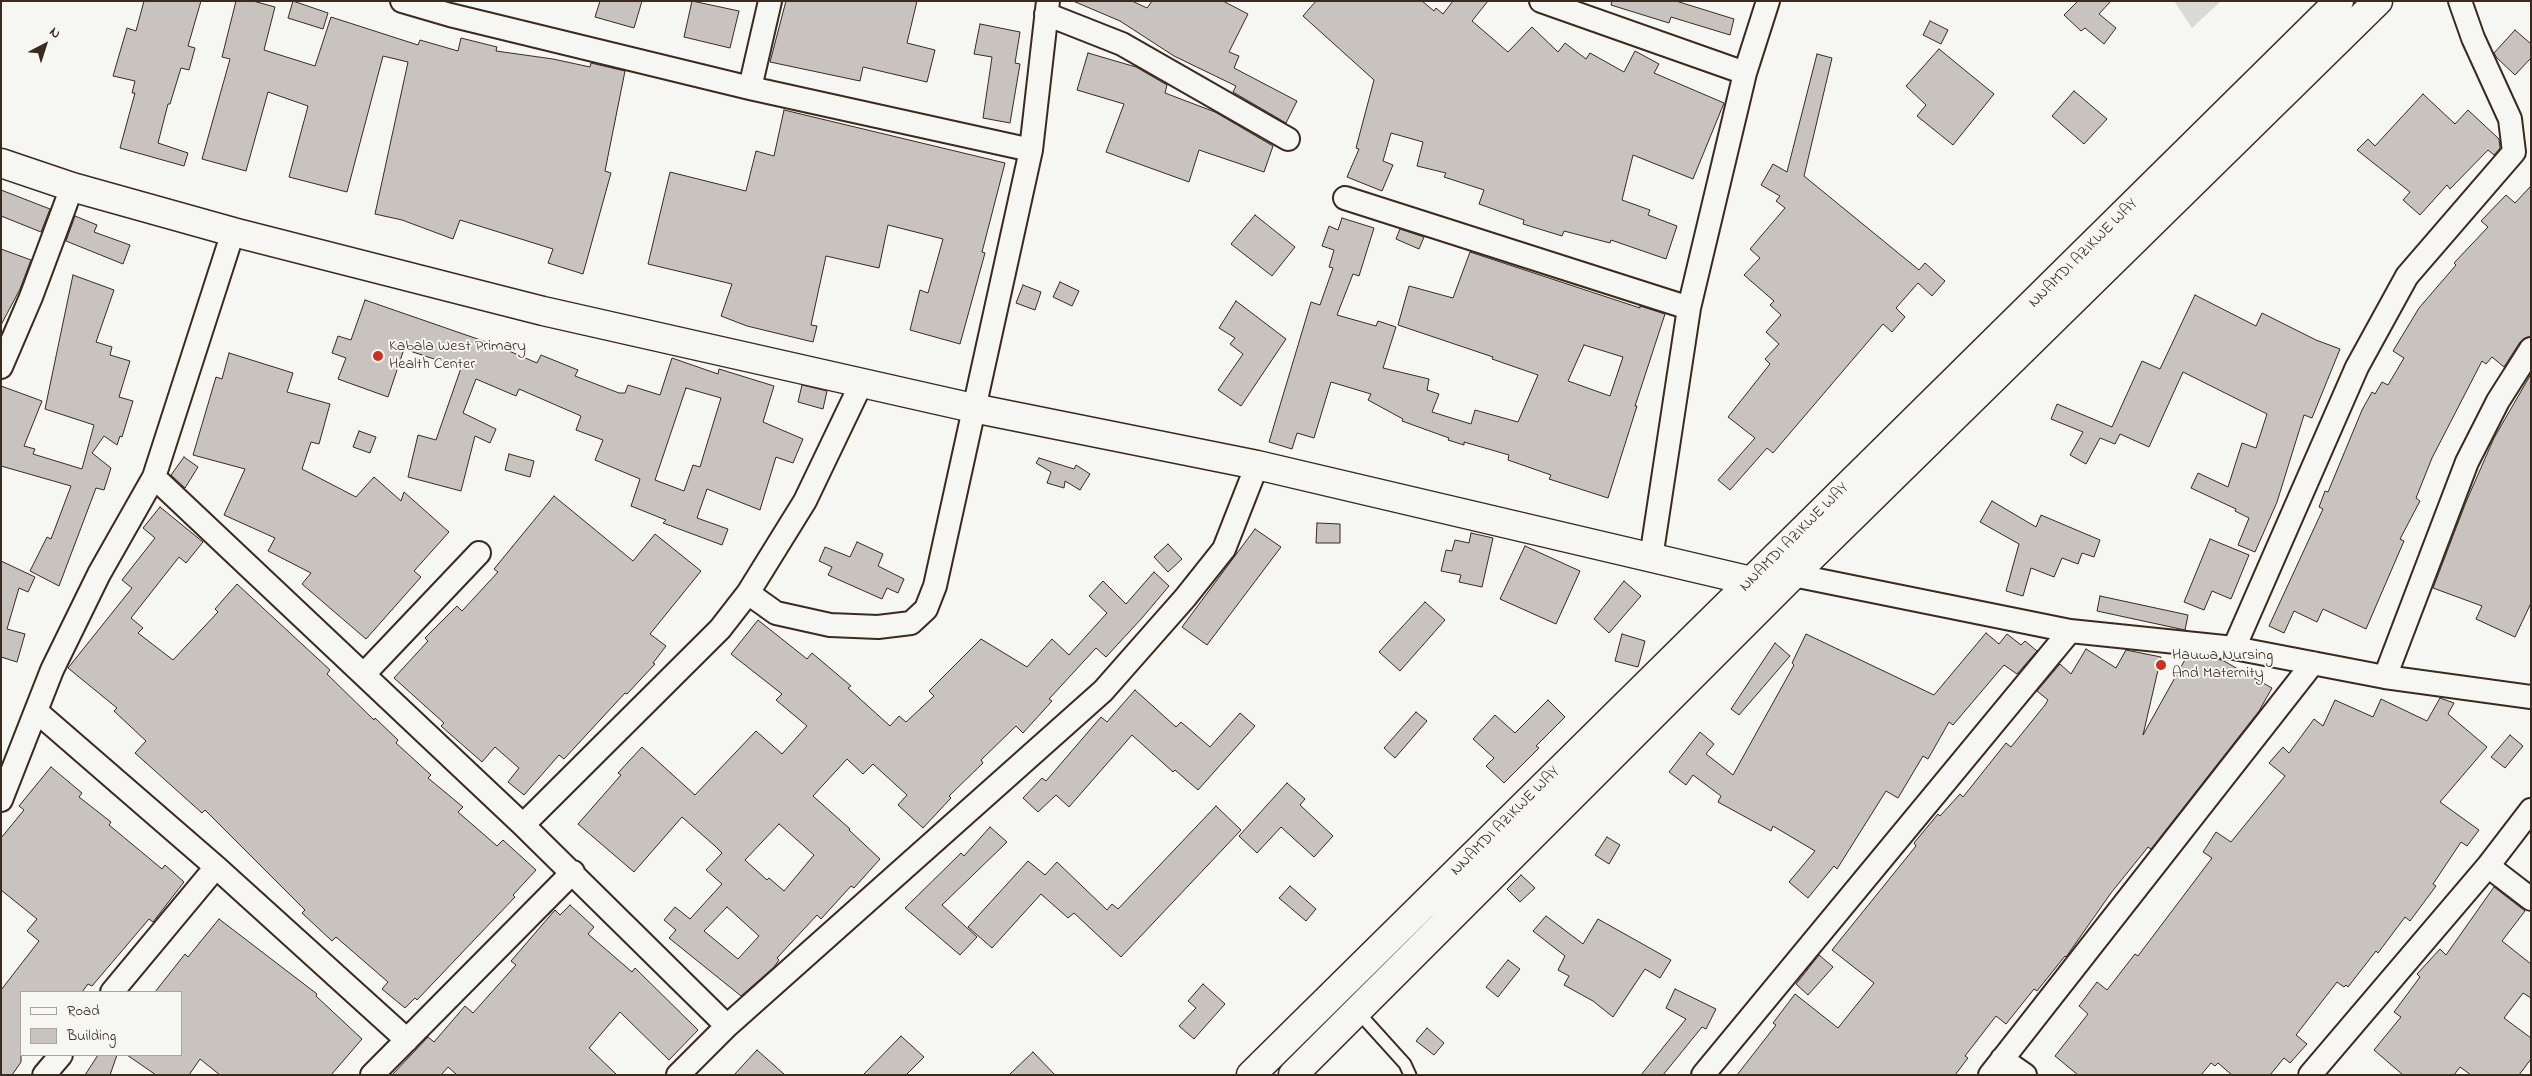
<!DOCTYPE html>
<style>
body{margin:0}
#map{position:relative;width:2532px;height:1076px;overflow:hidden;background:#f6f6f2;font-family:"Indie Flower",sans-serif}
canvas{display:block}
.frame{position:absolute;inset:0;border:2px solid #3b2a1e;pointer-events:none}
.legend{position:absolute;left:20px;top:991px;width:162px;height:65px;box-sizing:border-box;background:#f6f6f2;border:1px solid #aba49d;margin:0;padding:6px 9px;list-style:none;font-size:15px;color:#3b2a1e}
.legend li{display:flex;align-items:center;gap:10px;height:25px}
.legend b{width:25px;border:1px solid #aba49d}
.north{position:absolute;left:20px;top:20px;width:50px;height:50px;-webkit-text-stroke:4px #f6f6f2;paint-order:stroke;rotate:40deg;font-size:14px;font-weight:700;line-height:20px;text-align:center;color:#3b2a1e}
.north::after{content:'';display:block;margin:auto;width:18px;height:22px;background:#3b2a1e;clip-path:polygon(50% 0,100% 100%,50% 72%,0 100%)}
</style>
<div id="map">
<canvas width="2532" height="1076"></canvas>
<div class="frame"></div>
<ul class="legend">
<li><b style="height:6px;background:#f6f6f2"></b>Road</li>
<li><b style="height:14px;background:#c8c3be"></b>Building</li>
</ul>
<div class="north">N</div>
</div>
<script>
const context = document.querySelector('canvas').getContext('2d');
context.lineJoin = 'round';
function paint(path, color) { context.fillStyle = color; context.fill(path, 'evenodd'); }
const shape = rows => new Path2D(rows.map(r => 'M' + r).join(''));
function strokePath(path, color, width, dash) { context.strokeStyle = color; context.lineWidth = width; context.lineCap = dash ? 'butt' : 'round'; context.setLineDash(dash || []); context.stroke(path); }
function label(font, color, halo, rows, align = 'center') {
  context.font = font + ' "Indie Flower",sans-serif'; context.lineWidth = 4; context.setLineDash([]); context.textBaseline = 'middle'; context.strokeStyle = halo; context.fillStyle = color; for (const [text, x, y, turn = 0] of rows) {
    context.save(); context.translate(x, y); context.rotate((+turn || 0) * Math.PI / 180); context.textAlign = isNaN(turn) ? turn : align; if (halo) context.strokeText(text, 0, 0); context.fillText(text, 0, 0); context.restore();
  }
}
const green = shape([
 [2174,1,2221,1,2192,28]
]);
const building = shape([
 [144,1,201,1,188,46,195,48,189,70,181,68,170,104,168,104,158,143,188,153,184,166,120,148,135,93,132,93,135,81,113,76,127,28,136,31,144,1],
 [236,1,253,1,275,7,264,50,315,66,331,17,418,45,420,40,458,51,461,38,497,47,496,51,553,59,590,67,591,63,625,71,605,171,611,173,583,274,548,263,553,249,460,220,453,239,402,220,375,214,408,62,383,56,347,192,289,177,308,106,268,92,246,171,202,159,230,59,222,57,236,1],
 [293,1,328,13,323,29,288,18,293,1],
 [600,1,642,1,634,28,595,17,600,1],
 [692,1,739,11,730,48,684,37,692,1],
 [786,1,917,1,907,43,935,50,927,82,863,67,860,81,770,62,786,1],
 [1073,1,1132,1,1147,8,1152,1,1223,1,1248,14,1229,52,1239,56,1234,68,1297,101,1286,123,1233,92,1236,86,1174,56,1120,21,1073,1],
 [1316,1,1422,1,1434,11,1436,8,1443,14,1453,1,1488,1,1472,21,1508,52,1532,27,1558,52,1565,43,1586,59,1590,53,1624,72,1635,51,1659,64,1654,73,1724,103,1693,179,1633,155,1622,200,1650,210,1648,215,1677,226,1666,259,1611,240,1610,243,1564,231,1562,236,1523,224,1524,220,1479,204,1484,190,1444,177,1446,173,1417,166,1423,142,1391,133,1383,161,1393,165,1382,191,1347,177,1359,149,1356,148,1374,80,1303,16,1316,1],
 [1612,1,1676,1,1734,19,1730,35,1671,17,1669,23,1611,5,1612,1],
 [2078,1,2111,1,2099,14,2116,28,2104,44,2085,28,2081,31,2064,15,2078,1],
 [1930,21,1948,30,1941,44,1923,35,1930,21],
 [980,24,1020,32,1015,63,1020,64,1010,123,983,118,992,57,974,54,980,24],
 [2515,30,2531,44,2531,58,2515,75,2497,58,2494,53,2515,30],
 [1939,49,1994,94,1953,145,1917,116,1926,105,1906,86,1939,49],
 [1088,53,1136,67,1167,85,1165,93,1215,112,1273,146,1264,172,1199,150,1189,182,1106,152,1124,104,1077,90,1088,53],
 [1817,54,1832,58,1804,176,1919,270,1925,263,1945,281,1932,296,1918,283,1896,308,1905,317,1892,332,1883,324,1773,453,1767,448,1730,490,1718,480,1755,438,1728,417,1770,364,1765,359,1779,344,1766,332,1781,315,1770,305,1774,301,1744,275,1760,258,1750,249,1785,208,1776,201,1780,196,1761,185,1773,164,1787,172,1817,54],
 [2074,91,2107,119,2084,144,2052,116,2074,91],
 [2423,94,2455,124,2468,110,2499,139,2500,148,2494,155,2488,150,2450,189,2447,185,2420,215,2403,200,2410,192,2357,150,2368,139,2375,146,2423,94],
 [784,110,1005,163,982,252,985,253,960,344,910,330,920,290,928,293,943,239,888,225,879,268,826,256,811,325,817,326,813,342,747,326,721,316,732,284,648,264,670,172,746,191,756,151,774,156,784,110],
 [2531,186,2531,336,2520,342,2504,367,2492,357,2486,364,2482,361,2432,458,2416,498,2420,501,2400,539,2404,541,2366,629,2323,609,2317,622,2294,611,2284,633,2269,626,2323,509,2319,507,2325,491,2328,492,2362,410,2372,392,2375,394,2382,382,2388,385,2404,358,2393,351,2419,308,2456,265,2454,263,2488,227,2481,221,2506,195,2515,203,2531,186],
 [1,190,50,209,41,232,1,216,1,190],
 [1255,215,1295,247,1272,276,1231,244,1255,215],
 [75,216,97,225,94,232,130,245,123,264,66,241,75,216],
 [1342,218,1374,228,1359,276,1353,274,1337,315,1376,326,1378,321,1396,327,1383,368,1429,379,1427,390,1439,394,1432,412,1471,424,1475,410,1518,422,1538,375,1492,359,1493,357,1398,325,1409,286,1453,298,1470,252,1640,308,1640,306,1665,314,1635,406,1637,406,1608,498,1549,479,1551,475,1508,460,1509,455,1464,442,1464,445,1448,440,1449,438,1402,421,1403,419,1368,400,1371,394,1331,382,1314,438,1297,433,1292,449,1269,442,1311,302,1320,305,1333,268,1329,267,1334,250,1322,246,1329,226,1338,230,1342,218],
 [1584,345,1623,357,1610,396,1568,381,1584,345],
 [1400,229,1424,237,1419,249,1396,239,1400,229],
 [1,249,31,260,20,289,1,325,1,249],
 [73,275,114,290,96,342,112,347,110,355,130,361,119,397,133,401,122,437,120,436,117,445,104,436,92,453,111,468,104,490,96,488,59,586,30,571,47,537,51,539,71,486,1,466,1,386,42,401,24,446,35,449,33,454,82,469,94,425,45,409,73,275],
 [1060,282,1079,291,1072,306,1053,297,1060,282],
 [1023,285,1041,292,1035,310,1016,303,1023,285],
 [2195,295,2256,326,2262,313,2316,340,2340,349,2312,418,2304,415,2277,502,2255,552,2238,545,2249,518,2235,511,2236,509,2191,488,2198,473,2228,487,2242,443,2256,448,2267,414,2183,372,2149,447,2120,434,2115,444,2100,438,2086,464,2070,455,2083,432,2051,419,2057,404,2112,427,2142,361,2160,369,2195,295],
 [365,300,495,345,537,363,541,355,578,370,575,376,619,393,625,393,628,385,660,395,672,358,718,374,719,369,774,386,763,422,803,439,793,463,776,457,760,510,707,489,697,518,728,529,722,545,663,523,666,520,631,506,640,479,595,460,603,440,576,430,581,416,519,389,516,396,476,379,463,413,496,429,490,443,475,436,461,491,408,477,418,435,436,440,461,368,404,349,388,397,338,379,346,358,332,353,338,336,351,340,365,300],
 [686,388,721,398,700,467,693,465,684,491,655,480,686,388],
 [1236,301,1286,339,1241,406,1218,390,1243,354,1230,344,1235,338,1219,328,1236,301],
 [229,353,293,373,287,392,330,404,319,444,311,442,302,469,356,497,374,477,401,501,404,492,449,532,414,571,421,577,366,639,302,584,311,573,268,551,275,538,224,515,245,469,193,455,216,377,222,379,229,353],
 [2531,374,2531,603,2515,637,2476,619,2482,606,2433,588,2466,502,2494,438,2531,374],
 [802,385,827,391,823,409,798,402,802,385],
 [359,431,376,437,370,453,353,447,359,431],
 [509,454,534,461,530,477,505,470,509,454],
 [184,457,198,467,185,488,171,475,184,457],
 [1039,458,1074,469,1076,465,1090,474,1080,490,1065,481,1064,488,1047,483,1051,472,1036,463,1039,458],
 [554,496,633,561,655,534,701,571,650,634,666,646,653,663,655,664,627,694,625,693,564,759,559,755,524,795,508,782,519,768,495,747,482,762,441,726,444,723,394,678,428,641,425,638,457,606,462,611,498,572,494,569,554,496],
 [1992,501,2036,527,2041,515,2100,540,2094,557,2082,553,2078,564,2062,558,2054,577,2031,568,2023,596,2006,591,2019,544,1980,522,1992,501],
 [160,507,203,542,186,563,179,557,131,618,143,628,138,633,173,660,218,612,215,609,237,584,330,670,327,674,374,720,375,718,398,740,396,743,431,775,428,778,463,807,458,812,497,846,503,840,536,870,513,895,515,897,417,1000,415,998,405,1008,382,989,388,982,336,937,332,941,302,913,305,910,205,810,202,813,135,753,146,741,114,711,117,708,68,668,132,588,122,580,155,538,143,528,160,507],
 [1317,523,1340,524,1340,543,1316,543,1317,523],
 [1255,529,1281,547,1207,645,1182,627,1255,529],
 [1471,533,1493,538,1482,587,1459,582,1461,575,1441,571,1446,550,1452,551,1455,540,1469,543,1471,533],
 [2210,539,2249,555,2231,599,2212,591,2204,610,2184,602,2210,539],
 [857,542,883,554,878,566,904,579,898,593,887,588,882,599,828,575,832,567,819,561,825,547,850,557,857,542],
 [1168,544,1182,559,1168,572,1154,557,1168,544],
 [1525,546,1580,571,1556,624,1500,599,1525,546],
 [1,561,35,577,28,592,19,588,7,629,25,634,17,662,1,657,1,561],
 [1154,572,1169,586,1142,618,1106,657,1096,648,1049,699,1052,701,1023,733,1016,726,981,760,983,763,949,796,951,798,923,828,898,805,907,795,873,764,863,774,847,759,813,796,850,829,849,830,880,859,854,888,851,886,821,919,817,915,777,958,779,960,774,967,741,996,669,938,676,930,664,920,675,907,690,919,722,884,706,870,722,853,715,846,682,817,634,872,578,824,621,775,618,773,642,747,695,795,756,731,782,754,807,726,776,700,782,694,731,654,758,620,807,659,812,653,851,686,848,688,890,726,899,716,906,722,934,696,929,691,981,639,1027,667,1052,639,1069,655,1107,613,1089,596,1103,581,1126,604,1154,572],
 [779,824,814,855,784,891,769,878,767,880,745,860,779,824],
 [727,907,759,936,738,959,704,931,727,907],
 [1624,581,1641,596,1609,633,1594,619,1624,581],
 [2100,596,2188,615,2185,630,2097,611,2100,596],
 [1425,602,1445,620,1400,671,1379,652,1425,602],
 [1986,633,1999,644,2007,634,2021,645,2025,641,2037,651,2017,674,2004,665,1953,725,1949,722,1928,759,1923,756,1898,798,1886,791,1837,869,1834,866,1808,898,1789,882,1815,851,1773,826,1771,831,1718,802,1721,796,1693,775,1686,785,1669,772,1700,732,1714,744,1706,754,1733,775,1794,665,1792,663,1806,634,1934,695,1986,633],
 [1622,634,1645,641,1638,667,1615,661,1622,634],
 [1775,643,1790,656,1739,715,1731,709,1775,643],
 [2086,649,2116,668,2126,650,2161,657,2143,735,2187,656,2222,660,2272,688,2259,711,2151,849,2148,847,2111,893,2066,957,2065,956,2037,991,2034,989,2006,1024,1996,1016,1965,1056,1968,1058,1955,1075,1737,1075,1776,1025,1773,1023,1795,994,1838,1028,1874,983,1832,950,1916,846,1914,843,1938,814,1940,816,1960,794,1963,797,2006,743,2011,747,2045,705,2048,700,2037,691,2060,664,2071,674,2086,649],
 [1135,690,1176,727,1181,722,1210,747,1240,713,1255,726,1198,790,1175,770,1173,772,1132,735,1069,807,1056,795,1038,812,1023,798,1042,778,1046,781,1101,717,1107,722,1135,690],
 [2440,698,2454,703,2448,714,2487,747,2440,802,2479,830,2467,846,2461,842,2433,884,2436,886,2410,921,2405,917,2378,953,2376,951,2348,987,2346,985,2344,987,2337,982,2296,1035,2307,1044,2290,1063,2284,1058,2270,1075,2232,1075,2218,1063,2215,1066,2211,1063,2201,1075,2078,1075,2055,1056,2088,1014,2079,1006,2097,982,2107,990,2135,954,2138,956,2212,858,2203,852,2216,832,2231,842,2285,776,2269,763,2283,747,2289,753,2314,719,2323,726,2335,700,2373,717,2381,699,2427,721,2440,698],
 [1548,700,1565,717,1536,746,1539,748,1504,783,1486,766,1494,758,1473,739,1495,715,1515,733,1548,700],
 [1416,712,1427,721,1395,758,1384,748,1416,712],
 [2510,735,2523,746,2505,768,2491,757,2510,735],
 [51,767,82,793,79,797,111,822,109,825,162,869,165,865,184,882,153,922,149,919,92,986,88,984,82,992,21,992,21,1062,12,1075,1,1075,1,990,39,941,27,931,37,919,1,890,1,838,24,810,19,806,51,767],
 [1287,783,1305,799,1300,805,1333,836,1314,857,1281,827,1257,853,1239,836,1287,783],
 [1216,806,1241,830,1121,957,1074,913,1068,918,1041,894,992,948,968,927,1028,861,1045,875,1057,862,1107,910,1112,904,1118,909,1216,806],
 [990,827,1007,842,942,905,977,937,960,955,905,908,961,853,964,856,990,827],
 [1607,837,1620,845,1609,864,1595,855,1607,837],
 [1521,875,1535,888,1520,902,1507,889,1521,875],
 [1290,886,1316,909,1306,921,1279,898,1290,886],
 [2494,887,2525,911,2502,941,2531,964,2531,998,2523,993,2504,1018,2531,1038,2531,1059,2519,1075,2471,1075,2460,1067,2454,1075,2403,1075,2374,1050,2401,1017,2394,1012,2420,977,2417,974,2440,949,2446,955,2494,887],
 [570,905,594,927,588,934,632,972,635,968,698,1030,669,1060,620,1012,589,1048,617,1075,457,1075,448,1067,441,1075,392,1075,428,1037,434,1042,465,1006,473,1013,516,965,511,961,555,910,560,915,570,905],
 [1546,916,1583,944,1598,919,1671,960,1660,978,1645,969,1613,1017,1593,1001,1564,985,1569,976,1558,970,1565,956,1533,931,1546,916],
 [219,919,317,994,316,996,362,1039,331,1075,220,1075,200,1059,189,1075,156,1075,127,1055,181,1055,181,992,155,992,185,954,188,957,219,919],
 [1819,955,1833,967,1808,995,1796,984,1819,955],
 [1508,960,1520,969,1498,997,1486,987,1508,960],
 [1203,984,1225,1004,1194,1039,1179,1026,1196,1008,1188,1001,1203,984],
 [1675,989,1716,1009,1706,1029,1702,1027,1663,1075,1641,1075,1686,1019,1666,1008,1675,989],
 [1427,1028,1444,1043,1434,1055,1416,1041,1427,1028],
 [901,1036,924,1057,906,1075,863,1075,901,1036],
 [757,1050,785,1075,734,1075,757,1050],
 [1033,1052,1055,1075,1009,1075,1033,1052],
 [98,1055,117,1055,110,1075,85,1075,98,1055]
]);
const service = shape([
 [1358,1012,1405,1064,1410,1075]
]);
const minor = shape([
 [402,1,450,15,750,88,1031,150],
 [1541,1,1745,73],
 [1046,14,1122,44,1288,139],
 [750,88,770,1],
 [1345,198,1689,308],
 [1,367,31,297,72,187],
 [154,477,523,825,727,1026],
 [1651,558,1689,308,1745,73,1768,1],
 [1793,575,2070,631,2234,648,2385,677,2531,697],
 [748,593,776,613,830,625,878,627,911,623,926,609,935,586,1031,150,1048,1],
 [2234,648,2357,367,2407,276,2514,152,2510,119,2473,38,2460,1],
 [365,673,479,553],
 [2385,677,2467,462,2498,401,2531,349],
 [36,711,216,867,407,1040],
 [1,800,52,670,99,574,154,477,233,232],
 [523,825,720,629,748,593,805,501,862,382],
 [2488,866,2531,899],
 [112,992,216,867],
 [2002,1059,2025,1075],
 [44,1075,61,1055],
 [372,1075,573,872],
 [678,1075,727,1026,1103,691,1185,598,1224,549,1257,465],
 [1703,1075,2070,631],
 [1990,1075,2313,663],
 [2310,1075,2488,866,2531,810]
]);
const tertiary = shape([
 [1,163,72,187,233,232,543,311,973,408,1257,465,1751,581]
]);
const trunk = shape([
 [1251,1075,2339,1],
 [1293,1075,1793,575,2378,1]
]);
const markers = [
 [378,356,6,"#c8321e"],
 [2161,665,6,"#c8321e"]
];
const streetNames = [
 ["NNAMDI AZIKWE WAY",2084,254,-45],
 ["NNAMDI AZIKWE WAY",1795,538,-45],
 ["NNAMDI AZIKWE WAY",1506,822,-45]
];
const poiNames = [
 ["Kabala West Primary",389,347],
 ["Health Center",389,365],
 ["Hauwa Nursing",2172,656],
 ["And Maternity",2172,674]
];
paint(green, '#dad9d3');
paint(building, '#c8c3be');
strokePath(building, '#3b2a1e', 1);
strokePath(service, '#3b2a1e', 15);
strokePath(minor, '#3b2a1e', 26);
strokePath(tertiary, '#3b2a1e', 31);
strokePath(trunk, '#3b2a1e', 31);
strokePath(service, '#f6f6f2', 11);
strokePath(minor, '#f6f6f2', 22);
strokePath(tertiary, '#f6f6f2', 28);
strokePath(trunk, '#f6f6f2', 28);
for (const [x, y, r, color] of markers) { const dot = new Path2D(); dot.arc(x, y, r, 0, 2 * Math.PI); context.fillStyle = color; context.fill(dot); strokePath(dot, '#f6f6f2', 2); }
label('16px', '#3b2a1e', '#f6f6f2', streetNames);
label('16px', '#3b2a1e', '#f6f6f2', poiNames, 'left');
</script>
